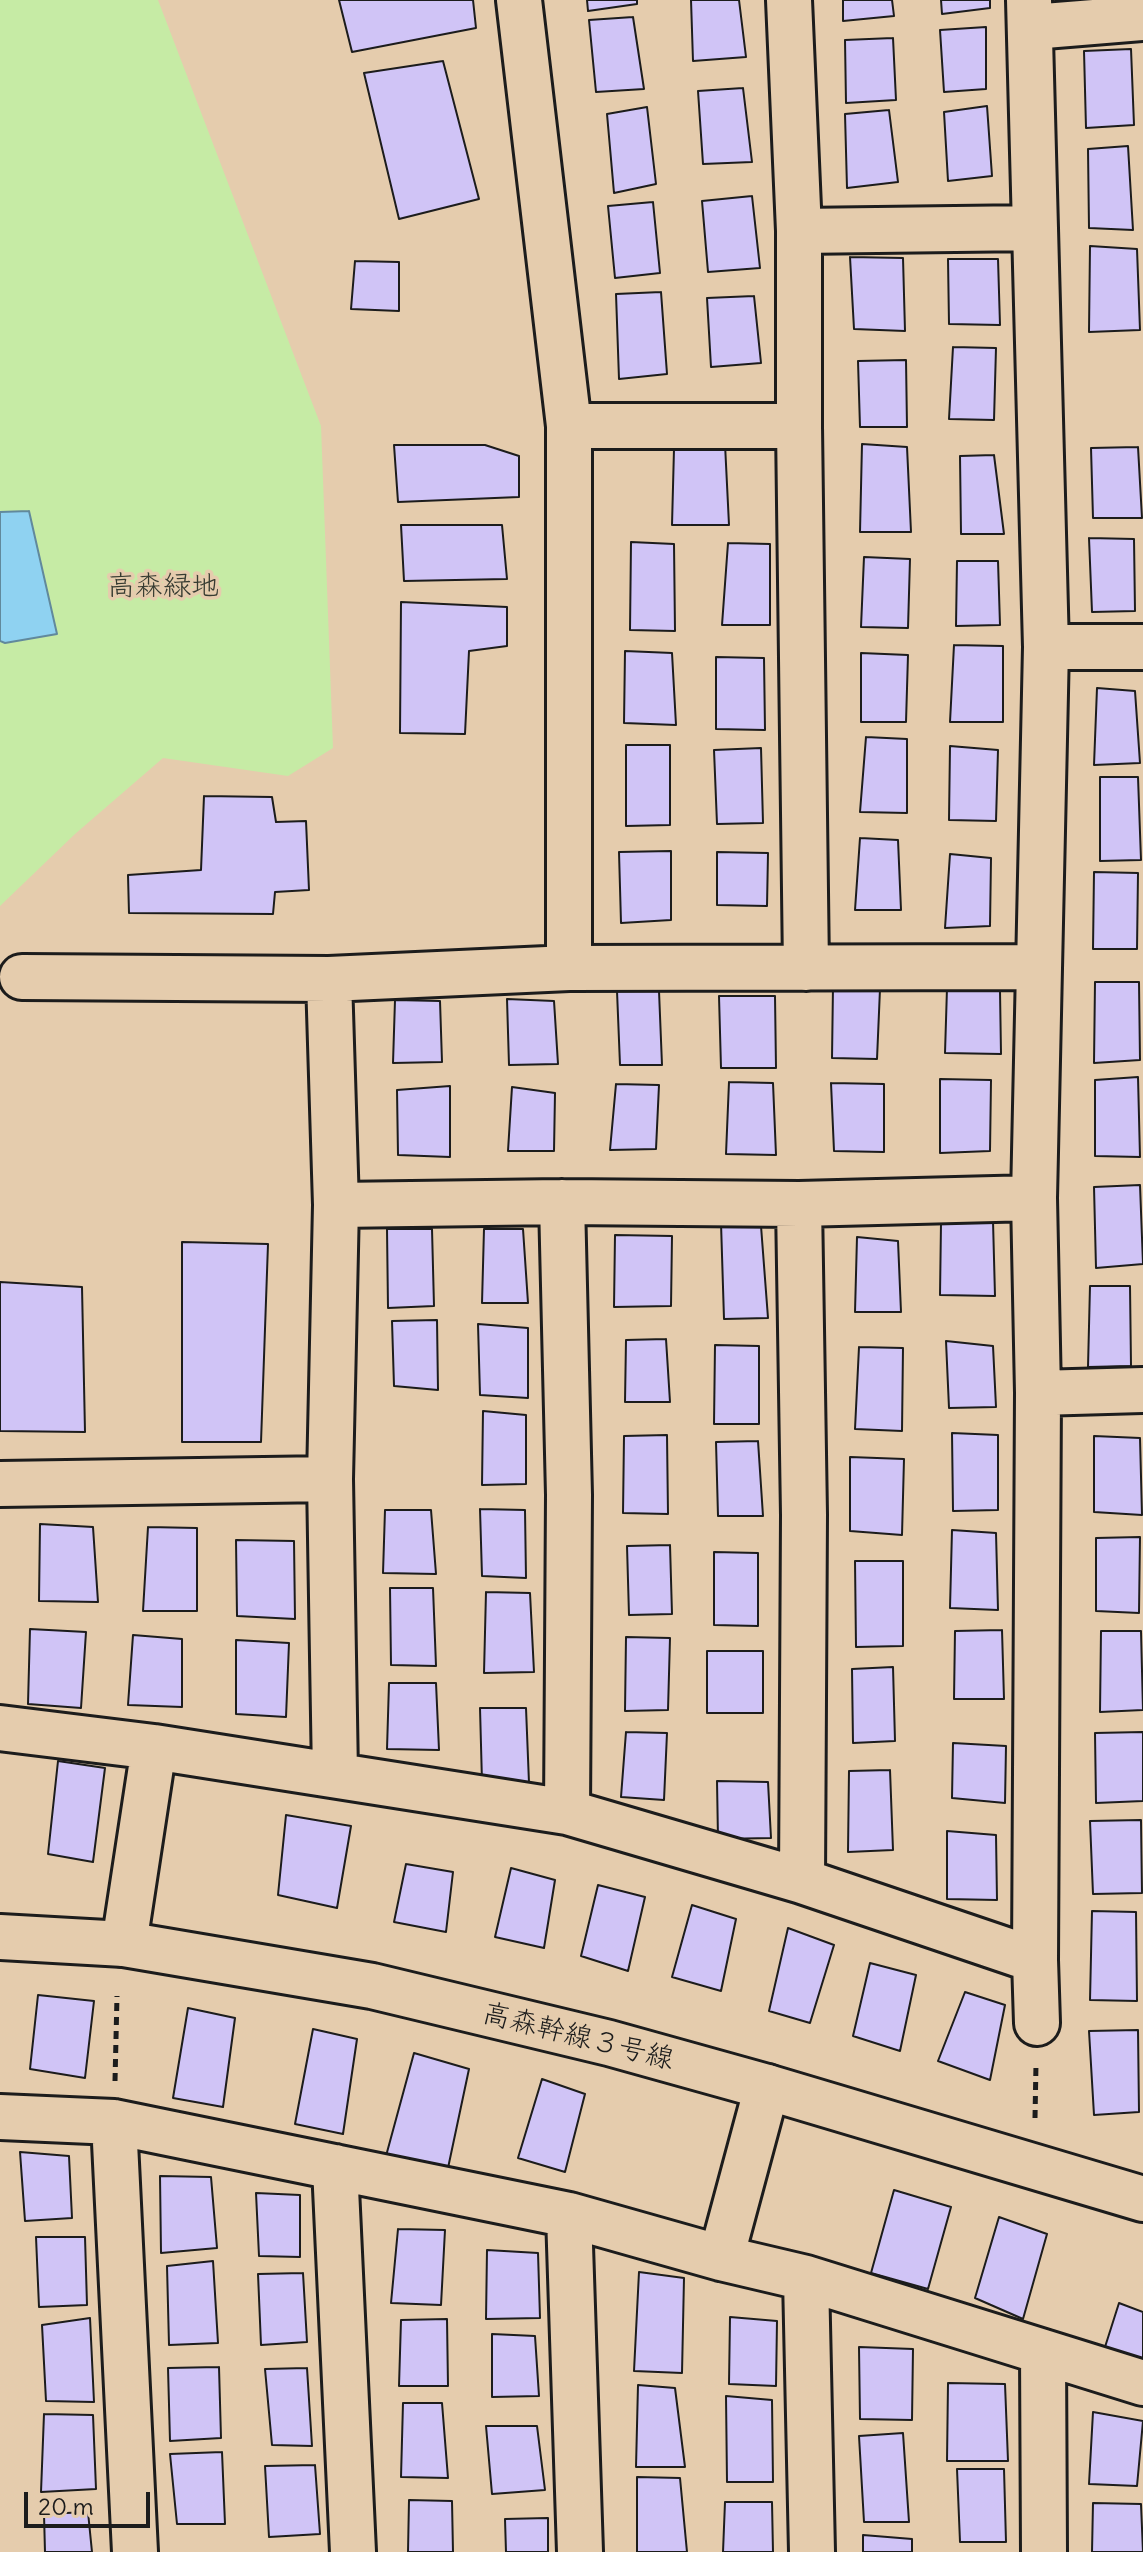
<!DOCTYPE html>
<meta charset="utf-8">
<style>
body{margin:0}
#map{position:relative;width:1143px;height:2552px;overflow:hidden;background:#e5ccad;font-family:Delius,sans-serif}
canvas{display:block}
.scale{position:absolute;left:24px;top:2492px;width:126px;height:36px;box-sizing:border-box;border:4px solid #1c1c1c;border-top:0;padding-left:10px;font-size:24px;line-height:28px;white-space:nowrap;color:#1c1c1c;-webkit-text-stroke:6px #e5ccad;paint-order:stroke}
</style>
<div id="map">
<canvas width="1143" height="2552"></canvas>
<div class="scale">20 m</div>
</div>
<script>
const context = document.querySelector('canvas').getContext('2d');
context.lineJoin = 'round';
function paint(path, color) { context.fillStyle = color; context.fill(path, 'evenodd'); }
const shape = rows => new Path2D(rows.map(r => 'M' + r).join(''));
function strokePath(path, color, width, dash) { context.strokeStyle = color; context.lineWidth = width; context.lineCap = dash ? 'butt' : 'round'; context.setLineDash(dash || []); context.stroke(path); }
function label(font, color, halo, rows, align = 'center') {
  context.font = font + ' Delius,"Klee One",sans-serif'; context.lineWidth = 7; context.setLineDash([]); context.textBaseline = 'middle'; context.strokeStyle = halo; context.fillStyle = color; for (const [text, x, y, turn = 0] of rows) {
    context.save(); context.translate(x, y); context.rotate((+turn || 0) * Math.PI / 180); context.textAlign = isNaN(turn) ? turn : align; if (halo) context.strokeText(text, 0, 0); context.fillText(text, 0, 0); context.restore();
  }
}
const green = shape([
 [0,0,158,0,321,426,333,748,288,776,163,758,75,834,0,906]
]);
const water = shape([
 [29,511,57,634,5,643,0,641,0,512,29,511]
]);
const building = shape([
 [339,0,473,0,476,28,352,52,339,0],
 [587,0,637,0,637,4,588,11,587,0],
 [691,0,739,0,746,57,693,61,691,0],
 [843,0,892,0,894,16,843,21,843,0],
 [941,0,990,0,990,8,942,14,941,0],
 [633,17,644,89,596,92,589,20,633,17],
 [986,27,986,89,944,92,940,30,986,27],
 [893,38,896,100,846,103,845,40,893,38],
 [1131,49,1134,125,1086,128,1084,51,1131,49],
 [443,61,479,199,399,219,364,73,443,61],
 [743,88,752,162,703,164,698,91,743,88],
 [987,106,992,176,948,181,944,112,987,106],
 [647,107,656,184,614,193,607,114,647,107],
 [889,110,898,182,847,188,845,114,889,110],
 [1128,146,1133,230,1089,228,1088,149,1128,146],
 [752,196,760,268,708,272,702,201,752,196],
 [653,202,660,273,615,278,608,206,653,202],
 [1090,246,1137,249,1140,330,1089,332,1090,246],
 [850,257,903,258,905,331,854,329,850,257],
 [948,259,998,259,1000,325,949,324,948,259],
 [355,261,399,262,399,311,351,309,355,261],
 [661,292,667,374,619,379,616,294,661,292],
 [754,296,761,363,711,367,707,298,754,296],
 [953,347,996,348,994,420,949,419,953,347],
 [906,360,907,427,860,427,858,361,906,360],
 [725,444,729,525,672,525,674,449,725,444],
 [862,444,907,447,911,532,860,532,862,444],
 [394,445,485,445,519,456,519,497,398,502,394,445],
 [1138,447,1142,518,1093,518,1091,448,1138,447],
 [994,455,1004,534,961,534,960,456,994,455],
 [401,525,502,525,507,579,404,581,401,525],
 [1089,538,1134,539,1135,611,1092,612,1089,538],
 [631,542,674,544,675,631,630,630,631,542],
 [728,543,770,544,770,625,722,625,728,543],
 [864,557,910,559,908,628,861,627,864,557],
 [957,561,998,561,1000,625,956,626,957,561],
 [401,602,507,607,507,646,469,651,465,734,400,733,401,602],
 [954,645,1003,646,1003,722,950,722,954,645],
 [625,651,672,653,676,725,624,723,625,651],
 [861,653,908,655,906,722,861,722,861,653],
 [716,657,764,658,765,730,716,729,716,657],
 [1097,688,1135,691,1140,763,1094,765,1097,688],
 [866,737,907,739,907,813,860,812,866,737],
 [626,745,670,745,670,825,626,826,626,745],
 [950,746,998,750,996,821,949,820,950,746],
 [761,748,763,823,717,824,714,750,761,748],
 [1100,777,1138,777,1141,860,1100,861,1100,777],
 [204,796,272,797,276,822,306,821,309,890,275,892,273,914,129,913,128,875,201,870,204,796],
 [860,838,898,840,901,910,855,910,860,838],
 [671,851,671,920,621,923,619,852,671,851],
 [717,852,768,853,767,906,717,905,717,852],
 [950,854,991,858,990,926,945,928,950,854],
 [1094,872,1138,873,1137,949,1093,949,1094,872],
 [1095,982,1139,982,1140,1060,1094,1063,1095,982],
 [833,986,880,989,877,1059,832,1058,833,986],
 [947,988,1000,991,1001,1054,945,1053,947,988],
 [617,991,659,991,662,1065,620,1065,617,991],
 [719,996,775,996,776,1068,721,1068,719,996],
 [507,999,554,1001,558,1064,509,1065,507,999],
 [395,1000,440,1001,442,1062,393,1063,395,1000],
 [1138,1077,1140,1157,1095,1156,1095,1080,1138,1077],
 [940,1079,991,1080,990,1151,940,1153,940,1079],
 [729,1082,773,1083,776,1155,726,1154,729,1082],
 [831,1083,884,1084,884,1152,834,1151,831,1083],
 [616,1084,659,1085,656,1149,610,1150,616,1084],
 [450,1086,450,1157,398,1155,397,1090,450,1086],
 [512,1087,555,1093,554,1151,508,1151,512,1087],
 [1140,1185,1143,1264,1096,1268,1094,1187,1140,1185],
 [993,1221,995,1296,940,1295,941,1223,993,1221],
 [721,1223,761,1226,768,1318,724,1319,721,1223],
 [387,1229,432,1229,434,1306,388,1308,387,1229],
 [484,1229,523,1229,528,1303,482,1303,484,1229],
 [615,1235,672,1236,671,1306,614,1307,615,1235],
 [857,1237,898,1241,901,1312,855,1312,857,1237],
 [182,1242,268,1244,261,1442,182,1442,182,1242],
 [0,1282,82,1287,85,1432,0,1431,0,1282],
 [1090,1286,1130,1286,1131,1366,1088,1367,1090,1286],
 [437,1320,438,1390,394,1386,392,1321,437,1320],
 [478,1324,528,1328,528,1398,480,1395,478,1324],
 [666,1339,670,1402,625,1402,626,1340,666,1339],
 [946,1341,993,1346,996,1407,949,1408,946,1341],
 [715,1345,759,1346,759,1424,714,1424,715,1345],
 [859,1347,903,1348,902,1431,855,1429,859,1347],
 [483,1411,526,1415,526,1484,482,1485,483,1411],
 [952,1433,998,1435,998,1510,953,1511,952,1433],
 [667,1435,668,1514,623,1513,624,1436,667,1435],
 [1094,1436,1140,1438,1142,1515,1094,1512,1094,1436],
 [758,1441,763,1516,718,1516,716,1442,758,1441],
 [850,1457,904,1459,902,1535,850,1531,850,1457],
 [480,1509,525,1510,526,1578,482,1576,480,1509],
 [385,1510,431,1510,436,1574,383,1573,385,1510],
 [40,1524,93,1527,98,1602,39,1601,40,1524],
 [148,1527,197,1528,197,1611,143,1611,148,1527],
 [952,1530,996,1533,998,1610,950,1608,952,1530],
 [1140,1537,1139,1613,1096,1611,1096,1538,1140,1537],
 [236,1540,294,1541,295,1619,237,1616,236,1540],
 [670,1545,672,1614,629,1615,627,1546,670,1545],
 [714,1552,758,1553,758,1626,714,1625,714,1552],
 [855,1561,903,1561,903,1646,856,1647,855,1561],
 [390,1588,433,1588,436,1666,391,1665,390,1588],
 [486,1592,530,1593,534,1672,484,1673,486,1592],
 [30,1629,86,1632,81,1708,28,1704,30,1629],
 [1002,1630,1004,1699,954,1699,955,1631,1002,1630],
 [1101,1631,1141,1631,1143,1710,1100,1712,1101,1631],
 [133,1635,182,1639,182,1707,128,1705,133,1635],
 [626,1637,670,1638,668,1710,625,1711,626,1637],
 [236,1640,289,1643,286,1717,236,1714,236,1640],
 [707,1651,763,1651,763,1713,707,1713,707,1651],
 [893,1667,895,1741,853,1743,852,1669,893,1667],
 [389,1683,436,1683,439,1750,387,1749,389,1683],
 [480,1708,526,1708,529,1783,482,1782,480,1708],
 [626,1732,667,1733,664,1800,621,1797,626,1732],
 [1143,1732,1143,1801,1096,1803,1095,1733,1143,1732],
 [953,1743,1006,1746,1005,1803,952,1798,953,1743],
 [58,1761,105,1768,93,1862,48,1854,58,1761],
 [890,1770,893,1850,848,1852,849,1771,890,1770],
 [717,1781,768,1782,771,1838,718,1839,717,1781],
 [286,1815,351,1826,337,1908,278,1895,286,1815],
 [1141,1820,1142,1893,1093,1894,1090,1821,1141,1820],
 [947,1831,996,1835,997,1900,947,1899,947,1831],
 [406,1864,453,1872,446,1932,394,1922,406,1864],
 [511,1868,555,1880,544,1948,495,1937,511,1868],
 [598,1885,645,1897,628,1971,581,1956,598,1885],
 [692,1905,736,1919,721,1991,672,1977,692,1905],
 [1092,1911,1136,1912,1137,2001,1090,2000,1092,1911],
 [788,1928,834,1945,810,2023,769,2011,788,1928],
 [870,1963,916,1975,900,2051,853,2036,870,1963],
 [965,1992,1005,2005,990,2080,938,2061,965,1992],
 [38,1995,94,2001,85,2078,30,2069,38,1995],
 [188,2008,235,2018,223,2107,173,2098,188,2008],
 [313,2029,357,2039,343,2134,295,2124,313,2029],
 [1138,2030,1139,2112,1094,2115,1089,2031,1138,2030],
 [414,2053,469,2069,448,2168,386,2156,414,2053],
 [542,2079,585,2094,565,2172,518,2158,542,2079],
 [20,2152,69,2156,72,2218,25,2221,20,2152],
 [160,2176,211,2177,217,2248,161,2253,160,2176],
 [894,2190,951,2207,928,2289,871,2273,894,2190],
 [256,2193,300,2195,300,2257,259,2256,256,2193],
 [999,2217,1047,2234,1023,2319,975,2298,999,2217],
 [398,2229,445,2230,441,2305,391,2303,398,2229],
 [36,2237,85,2237,87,2305,39,2307,36,2237],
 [487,2250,538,2253,540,2318,486,2319,487,2250],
 [213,2261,218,2343,169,2345,167,2266,213,2261],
 [639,2272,684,2278,682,2373,634,2371,639,2272],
 [303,2273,307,2342,261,2345,258,2274,303,2273],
 [1119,2303,1143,2312,1143,2359,1105,2347,1119,2303],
 [730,2317,777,2321,776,2386,729,2384,730,2317],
 [90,2318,94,2402,46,2401,42,2325,90,2318],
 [447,2319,448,2386,399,2386,401,2320,447,2319],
 [492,2334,535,2336,539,2396,492,2397,492,2334],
 [859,2347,913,2349,912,2420,860,2419,859,2347],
 [219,2367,221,2438,170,2441,168,2368,219,2367],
 [307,2368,312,2446,272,2445,265,2369,307,2368],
 [948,2383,1005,2384,1008,2461,947,2461,948,2383],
 [638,2385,675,2388,685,2467,636,2467,638,2385],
 [726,2396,772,2400,773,2482,727,2482,726,2396],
 [403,2403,442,2403,448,2478,401,2477,403,2403],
 [1093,2412,1143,2421,1137,2486,1089,2484,1093,2412],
 [44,2414,93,2415,96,2489,41,2492,44,2414],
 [486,2426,537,2426,545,2490,492,2494,486,2426],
 [903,2433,909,2522,864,2522,859,2436,903,2433],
 [222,2452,225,2524,177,2524,170,2454,222,2452],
 [315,2465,320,2534,269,2537,265,2466,315,2465],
 [957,2469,1004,2469,1006,2542,960,2542,957,2469],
 [637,2477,680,2478,687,2552,637,2552,637,2477],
 [409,2500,452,2501,453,2552,408,2552,409,2500],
 [725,2502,772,2502,773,2552,723,2552,725,2502],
 [1093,2503,1141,2504,1143,2552,1092,2552,1093,2503],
 [88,2512,92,2552,45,2552,44,2514,88,2512],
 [548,2518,548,2552,506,2552,505,2519,548,2518],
 [863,2535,912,2539,912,2552,863,2552,863,2535]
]);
const path = shape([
 [115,2081,117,1996],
 [1035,2118,1036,2064]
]);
const minor = shape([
 [519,0,569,426,569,968],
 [789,0,799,231,799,426,806,968],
 [1029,0,1046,647,1034,1198,1038,1393,1035,1960,1037,2023],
 [1032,27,1143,18],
 [799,231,1033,228],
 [569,426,799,426],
 [1046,647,1143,647],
 [22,977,329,979,569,968,1038,967],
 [329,979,336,1205,330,1479,335,1775],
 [562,1202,569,1495,567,1812],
 [799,1204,804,1515,802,1881],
 [336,1205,562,1202,799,1204,1034,1198],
 [1038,1393,1143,1390],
 [0,1484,330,1479],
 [0,1728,154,1747,567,1812,802,1881,1035,1960],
 [124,1944,154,1747],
 [0,2117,114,2122,569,2215,721,2258,806,2278,1143,2383],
 [114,2122,135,2552],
 [335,2167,353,2552],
 [569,2215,580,2552],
 [721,2258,767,2087],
 [806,2278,812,2552],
 [1043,2352,1044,2552]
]);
const tertiary = shape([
 [0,1937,124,1944,372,1986,609,2043,767,2087,1143,2199]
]);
const parkNames = [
 ["高森緑地",163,587]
];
const streetNames = [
 ["高森幹線３号線",578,2037,14]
];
paint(green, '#c6eba5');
paint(water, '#8fd2f1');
strokePath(water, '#61899c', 2);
paint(building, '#d0c4f6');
strokePath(building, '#1c1c1c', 2);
strokePath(minor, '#1c1c1c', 50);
strokePath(tertiary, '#1c1c1c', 50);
strokePath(path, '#1c1c1c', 5, [8, 6]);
strokePath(minor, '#e5ccad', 44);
strokePath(tertiary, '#e5ccad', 44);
label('28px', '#363b31', '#e5ccad', parkNames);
label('28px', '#1c1c1c', '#e5ccad', streetNames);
</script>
